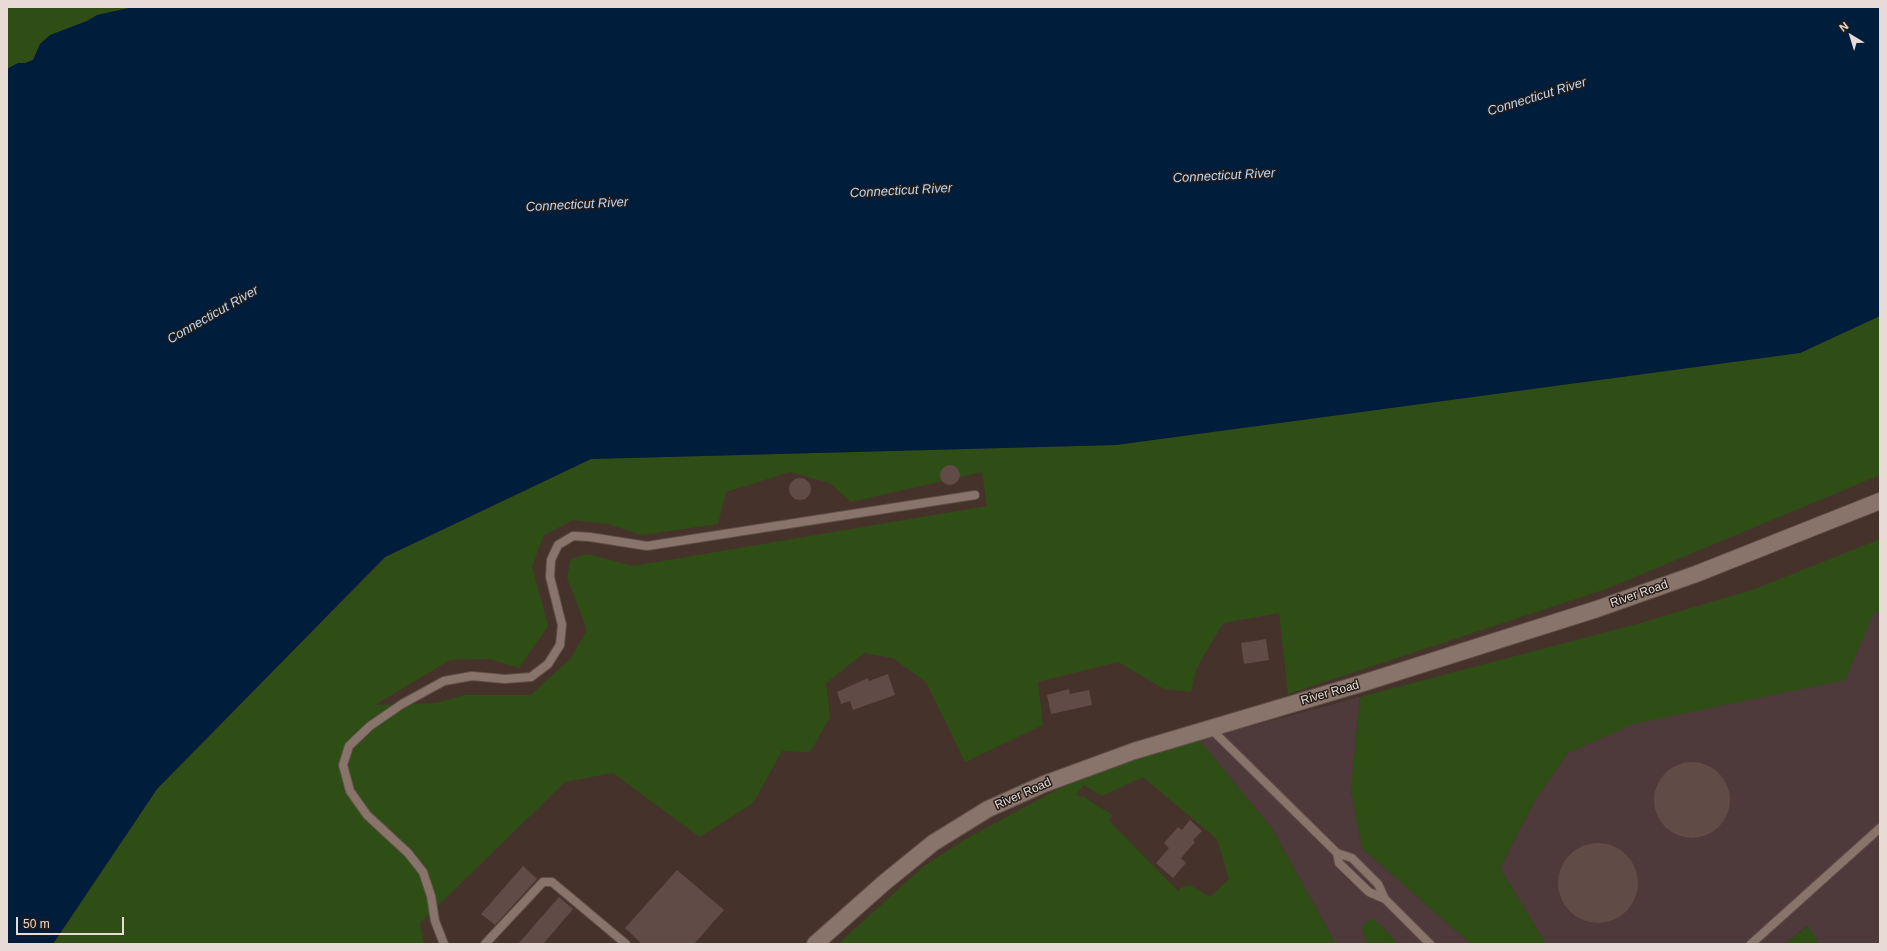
<!DOCTYPE html>
<style>
body{margin:0}
#map{position:relative;width:1887px;height:951px;overflow:hidden;background:#45332b;font-family:Arial,sans-serif}
canvas{display:block}
.frame{position:absolute;inset:0;border:8px solid #e8dbd6;pointer-events:none}
.north{position:absolute;left:1831px;top:16px;width:40px;height:40px;-webkit-text-stroke:3px #251d19;paint-order:stroke;rotate:322deg;font-size:11px;font-weight:700;line-height:16px;text-align:center;color:#e8dbd6}
.north::after{content:'';display:block;margin:auto;width:14px;height:18px;background:#e8dbd6;clip-path:polygon(50% 0,100% 100%,50% 72%,0 100%)}
.scale{position:absolute;left:16px;top:917px;width:108px;height:18px;box-sizing:border-box;border:2px solid #e8dbd6;border-top:0;padding-left:5px;font-size:12px;line-height:14px;white-space:nowrap;color:#e8dbd6;-webkit-text-stroke:3px #251d19;paint-order:stroke}
</style>
<div id="map">
<canvas width="1887" height="951"></canvas>
<div class="frame"></div>
<div class="north">N</div>
<div class="scale">50 m</div>
</div>
<script>
const context = document.querySelector('canvas').getContext('2d');
context.lineJoin = 'round';
function paint(path, color) { context.fillStyle = color; context.fill(path, 'evenodd'); }
const shape = rows => new Path2D(rows.map(r => 'M' + r).join(''));
function strokePath(path, color, width, dash) { context.strokeStyle = color; context.lineWidth = width; context.lineCap = dash ? 'butt' : 'round'; context.setLineDash(dash || []); context.stroke(path); }
function label(font, color, halo, rows, align = 'center') {
  context.font = font + ' Arial,sans-serif'; context.lineWidth = 3; context.setLineDash([]); context.textBaseline = 'middle'; context.strokeStyle = halo; context.fillStyle = color; for (const [text, x, y, turn = 0] of rows) {
    context.save(); context.translate(x, y); context.rotate((+turn || 0) * Math.PI / 180); context.textAlign = isNaN(turn) ? turn : align; if (halo) context.strokeText(text, 0, 0); context.fillText(text, 0, 0); context.restore();
  }
}
const industrial = shape([
 [1875,611,1880,613,1880,944,1816,944,1818,942,1807,926,1784,944,1546,944,1500,868,1535,800,1568,753],
 [1360,697,1351,791,1362,848,1471,944,1398,944,1382,926,1362,927,1367,944,1336,944,1271,827,1199,740]
]);
const green = shape([
 [7,7,146,7,129,8,97,15,87,21,51,35,40,44,33,60,25,63,18,63,7,69],
 [1880,316,1880,475,1606,589,1288,694,1279,613,1223,623,1196,669,1191,692,1164,689,1118,662,1038,682,1043,725,965,762,926,682,893,658,864,653,826,683,830,717,810,752,782,751,753,803,700,837,613,773,565,782,420,923,424,944,53,944,157,789,386,557,591,459,1116,445,1800,353],
 [790,472,830,483,851,502,982,472,987,506,633,566,587,554,571,559,567,577,587,630,571,658,531,695,465,695,436,703,375,705,450,660,490,659,519,668,548,626,532,566,544,535,573,520,608,524,642,535,718,524,726,492],
 [1880,539,1880,613,1875,611,1845,680,1633,724,1568,753,1535,800,1500,868,1546,944,1471,944,1362,848,1351,791,1360,697,1637,624,1755,589],
 [1199,740,1271,827,1336,944,838,944,924,866,966,839,1058,789,1130,759],
 [1143,777,1217,839,1229,879,1210,897,1190,885,1180,888,1179,892,1108,820,1113,815,1089,801,1084,796,1081,797,1076,794,1084,785,1102,796],
 [1370,918,1382,926,1398,944,1367,944,1362,927],
 [1808,926,1818,942,1816,944,1784,944]
]);
const water = shape([
 [146,7,1880,7,1880,316,1800,353,1116,445,591,459,385,557,157,789,53,944,7,944,7,69,18,63,25,63,33,60,40,44,50,35,87,21,97,15,129,8]
]);
const building = shape([
 '940 475a10 10 0 1 1 20 0a10 10 0 1 1-20 0Z',
 '789 489a11 11 0 1 1 22 0a11 11 0 1 1-22 0Z',
 [1266,639,1269,660,1244,664,1241,643],
 [888,674,895,695,853,710,850,701,841,704,837,692,868,678,869,681],
 [1069,689,1070,694,1089,690,1092,705,1051,714,1047,695],
 '1654 800a38 38 0 1 1 76 0a38 38 0 1 1-76 0Z',
 [1190,820,1202,831,1193,840,1195,842,1181,858,1186,863,1173,878,1156,863,1169,848,1164,843,1178,827,1182,830],
 '1558 883a40 40 0 1 1 80 0a40 40 0 1 1-80 0Z',
 [523,866,537,879,495,925,481,914],
 [677,870,724,910,694,944,642,944,625,928],
 [559,897,573,909,543,944,518,944]
]);
const lane = shape([
 [1210,728,1337,853,1352,858,1378,884,1385,899],
 [1337,853,1339,863,1369,892,1385,899,1430,944],
 [444,944,435,921,431,896,423,872,408,853,367,815,350,791,343,765,349,746,370,726,402,704,444,681,472,676,505,679,531,677,548,664,560,645,562,625,550,577,551,560,558,545,573,536,590,537,647,546,975,495],
 [485,944,543,882,552,882,626,944],
 [1751,944,1880,828]
]);
const street = shape([
 [815,944,885,882,933,843,988,809,1044,784,1134,751,1363,683,1597,609,1696,574,1880,501]
]);
const streetNames = [
 ["River Road",1639,594,-19],
 ["River Road",1330,693,-16],
 ["River Road",1023,794,-24]
];
const waterNames = [
 ["Connecticut River",1537,97,-17],
 ["Connecticut River",1224,176,-3],
 ["Connecticut River",901,191,-3],
 ["Connecticut River",577,205,-3],
 ["Connecticut River",213,315,-30]
];
paint(industrial, '#4e393b');
paint(green, '#2f4e16');
paint(water, '#001d3c');
paint(building, '#604b47');
strokePath(lane, '#60504a', 10);
strokePath(street, '#60504a', 18);
strokePath(lane, '#89746b', 8);
strokePath(street, '#89746b', 16);
label('12px', '#e8dbd6', '#251d19', streetNames);
label('italic 13px', '#b7d7f9', '#251d19', waterNames);
</script>
